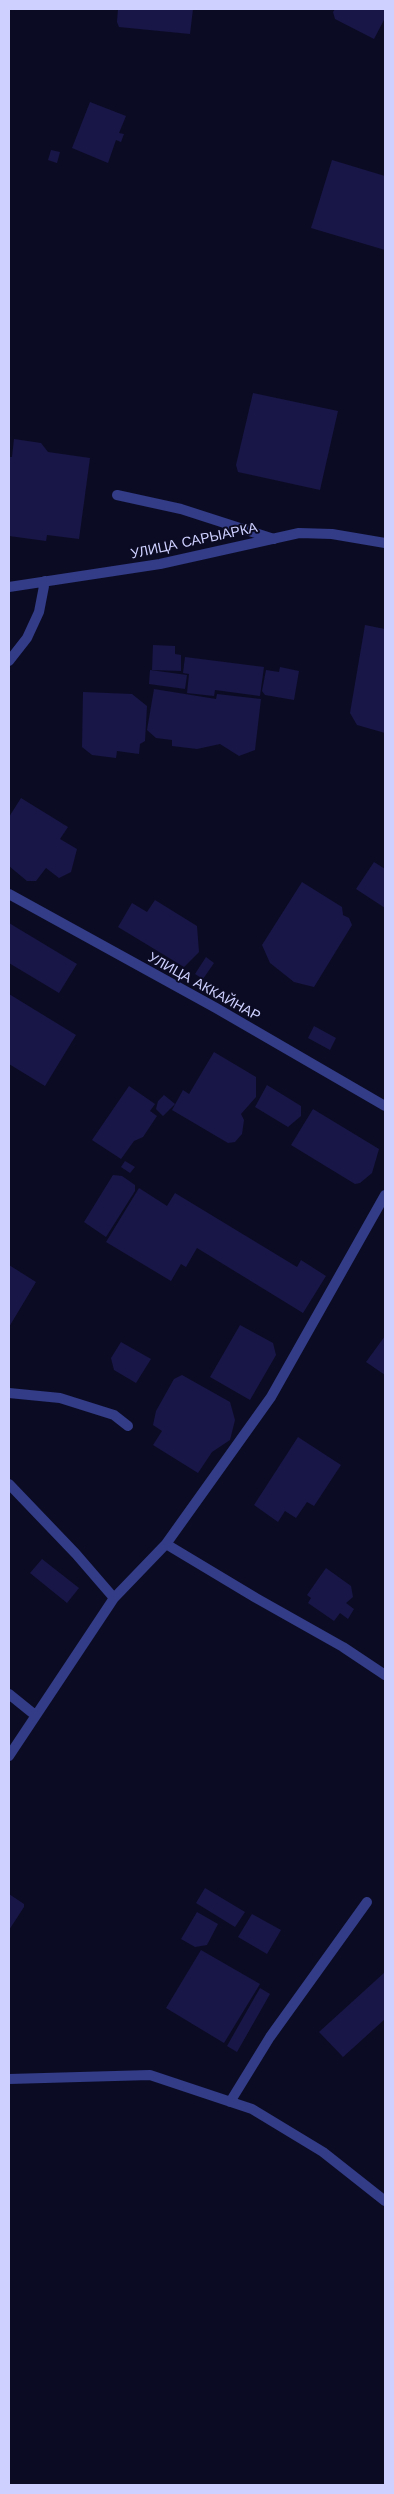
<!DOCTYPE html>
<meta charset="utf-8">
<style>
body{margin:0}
#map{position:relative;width:394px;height:2494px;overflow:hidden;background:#0c0b24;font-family:"Work Sans",sans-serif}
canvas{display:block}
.frame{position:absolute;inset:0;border:10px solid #ced0ff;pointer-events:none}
</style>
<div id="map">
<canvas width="394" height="2494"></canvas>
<div class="frame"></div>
</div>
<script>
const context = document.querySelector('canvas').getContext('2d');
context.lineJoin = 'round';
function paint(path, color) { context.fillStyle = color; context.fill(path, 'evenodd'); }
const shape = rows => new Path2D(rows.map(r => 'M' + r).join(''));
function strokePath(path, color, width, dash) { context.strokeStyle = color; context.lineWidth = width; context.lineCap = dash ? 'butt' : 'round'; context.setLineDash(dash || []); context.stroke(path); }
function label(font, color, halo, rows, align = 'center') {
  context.font = font + ' "Work Sans",sans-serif'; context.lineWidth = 4; context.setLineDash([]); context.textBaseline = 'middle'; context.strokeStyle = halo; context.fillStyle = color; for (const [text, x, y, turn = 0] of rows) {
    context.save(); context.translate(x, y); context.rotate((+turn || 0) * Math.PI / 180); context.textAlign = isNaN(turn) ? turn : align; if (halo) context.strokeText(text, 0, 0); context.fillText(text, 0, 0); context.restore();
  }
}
const building = shape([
 [118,9,193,9,190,34,119,27,117,22],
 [335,9,385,9,385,18,374,39,335,19,333,12],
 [90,102,126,116,119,133,124,134,121,142,116,140,108,163,72,148],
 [51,150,60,152,57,163,48,160],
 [332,160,385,176,385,250,311,228],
 [253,393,338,411,320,490,238,472,236,465],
 [14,439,41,443,48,452,90,458,79,539,47,535,46,541,9,536,9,457,12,457],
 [365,625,385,629,385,733,357,725,350,713],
 [153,645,175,646,175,654,181,655,181,671,152,670],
 [185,657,264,667,260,696,215,690,214,696,187,693,189,674,183,673],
 [280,667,299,671,294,700,265,695,262,691,266,670,279,672],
 [150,670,187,675,185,689,149,684],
 [154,689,216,699,217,694,261,699,255,750,239,756,220,744,197,749,172,746,172,740,156,738,147,730],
 [83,692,132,694,147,706,145,741,140,744,139,754,117,751,116,758,92,755,82,747],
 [21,798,68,827,60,839,77,849,71,872,59,878,46,868,36,881,27,881,9,866,9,817],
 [374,862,385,869,385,908,356,889],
 [302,882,342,907,343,915,349,918,352,925,314,987,294,982,270,963,262,945],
 [155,900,197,926,199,952,184,967,118,927,132,903,147,912],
 [9,923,77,964,59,993,9,963],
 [206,957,214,963,203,979,195,974],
 [9,994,76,1035,45,1086,9,1064],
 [314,1026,336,1038,330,1050,308,1038],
 [214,1052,256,1077,256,1097,241,1114,244,1120,242,1134,235,1142,228,1143,172,1110,183,1090,189,1094],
 [267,1085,301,1106,301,1116,288,1127,255,1107],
 [129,1086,155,1104,150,1111,157,1116,143,1137,134,1141,121,1159,92,1140],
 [164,1095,175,1104,163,1116,156,1109,158,1101],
 [313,1109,379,1149,372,1173,360,1183,355,1184,291,1145],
 [125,1161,135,1167,130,1173,121,1167],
 [113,1175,122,1176,135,1185,135,1191,106,1237,84,1222],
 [139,1188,167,1206,175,1193,297,1267,301,1260,326,1276,303,1313,197,1248,186,1267,181,1264,171,1281,106,1242],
 [9,1265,36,1282,9,1327],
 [240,1325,273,1343,276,1355,250,1400,210,1377],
 [385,1336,385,1375,366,1362],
 [121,1342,151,1359,136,1383,114,1370,111,1358],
 [182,1375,230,1402,235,1420,230,1440,212,1452,198,1473,153,1445,162,1431,153,1425,156,1411,174,1379],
 [298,1437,341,1465,314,1506,307,1502,296,1518,285,1511,278,1522,254,1505],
 [42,1559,79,1588,67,1603,30,1573],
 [326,1568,351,1586,353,1597,346,1603,354,1609,348,1619,340,1613,334,1621,308,1603,311,1598,307,1595],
 [205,1888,245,1912,235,1927,196,1903],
 [9,1894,24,1904,24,1907,9,1930],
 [197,1912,218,1924,207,1945,195,1947,181,1939],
 [252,1914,281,1930,267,1954,238,1937],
 [201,1950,260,1984,224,2043,166,2008],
 [385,1972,385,2019,343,2057,319,2032],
 [260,1988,270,1994,237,2052,227,2046]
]);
const street = shape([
 [117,495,181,509,274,539],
 [9,587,160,564,299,533,332,534,385,543],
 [9,661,27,638,39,612,45,581],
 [9,894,216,1008,385,1106],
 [9,1393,60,1398,114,1415,128,1426],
 [9,1484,76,1554,114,1598],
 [166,1544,256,1598,343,1647,385,1675],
 [9,1694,35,1715],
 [9,1756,114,1598,166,1544,271,1397,385,1195],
 [9,2079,150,2075,252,2109,323,2152,385,2201],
 [230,2102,270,2037,367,1902]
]);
const streetNames = [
 ["УЛИЦА САРЫАРКА",194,541,-12],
 ["УЛИЦА АККАЙНАР",204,987,29]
];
paint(building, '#181646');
strokePath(street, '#323c87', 10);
label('14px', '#ced0ff', '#0c0b24', streetNames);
</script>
